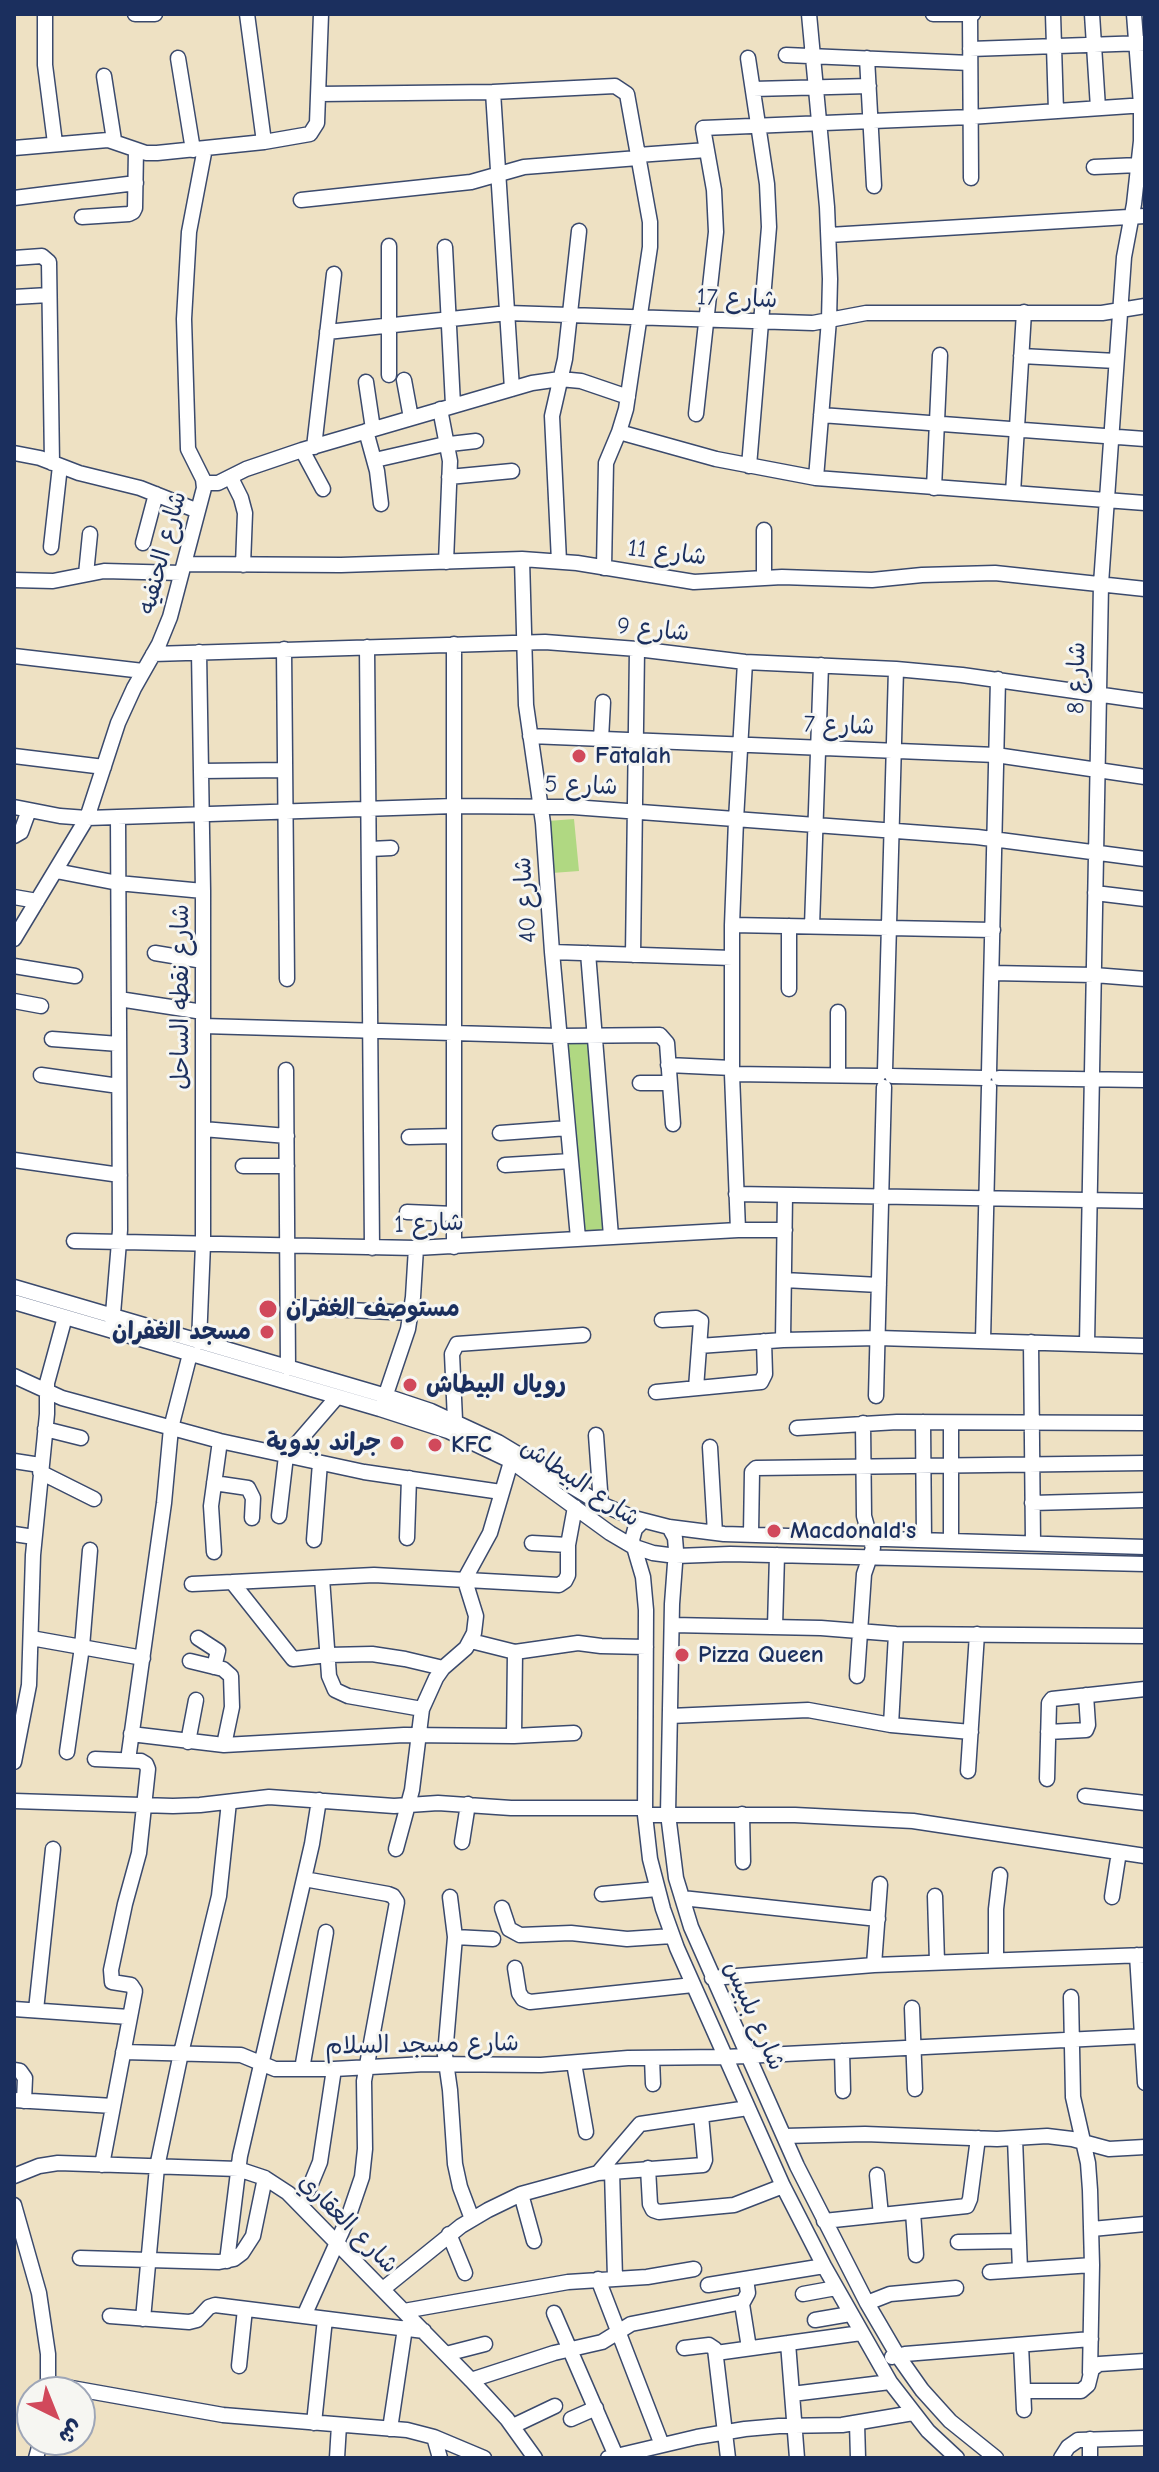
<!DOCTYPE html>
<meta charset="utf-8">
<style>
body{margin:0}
#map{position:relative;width:1159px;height:2472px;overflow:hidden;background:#eee1c3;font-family:"Comic Neue","Playpen Sans Arabic",sans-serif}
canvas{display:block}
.frame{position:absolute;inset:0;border:16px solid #1b2f5e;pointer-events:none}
.north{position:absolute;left:16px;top:2376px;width:80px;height:80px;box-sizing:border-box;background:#f6f6f2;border:2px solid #9ea6b7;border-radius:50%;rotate:137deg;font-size:22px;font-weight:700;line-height:32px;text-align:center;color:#1b2f5e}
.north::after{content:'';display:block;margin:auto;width:28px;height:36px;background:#d1495b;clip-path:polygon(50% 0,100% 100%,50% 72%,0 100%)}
</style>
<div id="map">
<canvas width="1159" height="2472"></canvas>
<div class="frame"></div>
<div class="north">ش</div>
</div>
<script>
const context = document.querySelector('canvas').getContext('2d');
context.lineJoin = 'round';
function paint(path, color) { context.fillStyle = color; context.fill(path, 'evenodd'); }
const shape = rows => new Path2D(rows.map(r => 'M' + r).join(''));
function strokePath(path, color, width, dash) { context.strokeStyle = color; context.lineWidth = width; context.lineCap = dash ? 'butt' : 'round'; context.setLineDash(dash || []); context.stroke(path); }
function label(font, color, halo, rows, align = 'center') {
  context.font = font + ' "Comic Neue","Playpen Sans Arabic",sans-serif'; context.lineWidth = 6; context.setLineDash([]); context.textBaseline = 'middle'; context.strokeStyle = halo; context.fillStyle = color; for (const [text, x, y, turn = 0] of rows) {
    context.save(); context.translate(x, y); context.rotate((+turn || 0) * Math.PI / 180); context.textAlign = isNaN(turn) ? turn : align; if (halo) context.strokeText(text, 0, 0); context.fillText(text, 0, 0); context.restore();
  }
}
const green = shape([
 [574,819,579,871,552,873,548,821],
 [563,1041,591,1041,608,1230,581,1232]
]);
const minor = shape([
 [45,14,45,65,55,143],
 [135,14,155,14],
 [247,14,264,142],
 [809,14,827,207,830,279,829,320,816,478],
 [933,14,973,14],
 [970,14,971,178],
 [1053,14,1056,111],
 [1092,14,1098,108],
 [970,49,1145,43],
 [786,55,970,63],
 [178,58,193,150],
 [748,58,767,184,769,227,749,466],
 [867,58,874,186],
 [104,76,114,140],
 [753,89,869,86],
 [493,92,512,389],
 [319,94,493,92,615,86,627,94,650,222,650,247,626,409,619,432,606,463,604,568],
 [14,148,108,140,146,153,157,153,264,142,310,134,317,123,321,14],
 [638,155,707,150],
 [1094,167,1138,165],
 [14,198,136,183],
 [301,200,471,182,524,167,638,158],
 [82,217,129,214,133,212,135,208,136,150],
 [829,235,1145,216],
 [389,246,389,375],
 [445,247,453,405],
 [14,258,42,256,49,262,52,463],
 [14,297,49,295],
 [327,332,508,313,813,323,866,313,1102,313,1145,306],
 [1021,356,1116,361],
 [404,380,411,418],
 [366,382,373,429],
 [440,409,450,461,446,562],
 [696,414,716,232,714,190,703,128,970,117,1145,105],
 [821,415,1145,439],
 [366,431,377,471,381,504],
 [619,432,716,459,816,478,1145,503],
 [314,447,334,274],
 [302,450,323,489],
 [14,453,40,458,79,473,140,488,198,511],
 [375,460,441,445,476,441],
 [449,477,512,471],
 [231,478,241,498,245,513,243,565],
 [204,483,218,483,246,469,302,450,532,383,560,379,581,381,628,397],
 [934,488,940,355],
 [1013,493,1024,312],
 [764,530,764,578],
 [143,543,156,494],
 [51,547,60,466],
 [522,559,526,705,543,823,552,952,578,1238],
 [559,561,552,416,565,359,579,231],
 [184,564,341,565,522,559,577,563,694,582,782,577,872,580,922,575,995,573,1145,589],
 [86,574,90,534],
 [14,580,53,581,104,571,181,573],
 [454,644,454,1247],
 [367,647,372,1248],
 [284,649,287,979],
 [199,652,203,891,203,1244,199,1342],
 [153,654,545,642,637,649,745,662,896,669,962,675,1145,701],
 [14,656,143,671],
 [530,736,996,755,1145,777],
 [601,739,603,702],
 [14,756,104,767],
 [201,771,285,770],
 [14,807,60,816,87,818,454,806,573,807,977,837,1145,859],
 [14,836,21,832,29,810],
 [370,849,391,848],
 [56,871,118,883,203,891],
 [1095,893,1145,899],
 [14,897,37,901],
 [732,925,993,930],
 [812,926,821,665],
 [14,939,87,818,118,723,134,688,159,644,170,617,204,488,203,479,188,449,184,319,189,232,205,148],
 [552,952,732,958],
 [155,953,203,961],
 [588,953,611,1236],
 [633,955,637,649],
 [14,966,75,976],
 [992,973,1094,975,1145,979],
 [789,989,789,926],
 [119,999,203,1012],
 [14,1001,41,1006],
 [203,1026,560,1036,660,1035,667,1043,673,1124],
 [52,1039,119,1044],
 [668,1065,732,1068],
 [286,1070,288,1368],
 [885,1071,896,669],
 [989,1072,998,679],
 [732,1074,878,1076],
 [41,1075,119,1086],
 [838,1075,838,1012],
 [892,1076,984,1078],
 [999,1078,1145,1080],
 [640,1083,670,1083],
 [203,1129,287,1136],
 [500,1133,568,1128],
 [409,1137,454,1136],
 [14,1160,120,1175],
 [505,1165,571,1161],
 [243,1166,287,1166],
 [736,1194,1145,1201],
 [407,1212,454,1214],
 [738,1230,732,1074,732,925,736,820,745,662],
 [74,1241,416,1248,738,1230,785,1230],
 [784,1280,879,1285],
 [14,1287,386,1396,431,1411,498,1442,601,1504,634,1518,669,1527,724,1534,1145,1547],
 [14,1302,380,1409,448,1431,511,1461,610,1533,632,1546,653,1553,676,1556,730,1554,1145,1564],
 [288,1307,411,1313],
 [662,1320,696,1318,701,1321,696,1388],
 [112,1326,120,1230,118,817],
 [783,1340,785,1195],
 [983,1340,989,1087],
 [1031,1342,1033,1543],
 [1087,1344,1101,584,1124,257,1134,204,1141,141,1141,105,1134,14],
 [699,1346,783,1340,878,1338,1145,1346],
 [14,1376,62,1398,220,1441,364,1472,501,1492],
 [656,1392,761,1382,765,1374,764,1341],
 [876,1396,884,1087],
 [383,1403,408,1329,413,1297,416,1248],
 [455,1420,452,1354,457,1344,583,1335],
 [923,1422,924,1540],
 [951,1423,951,1541],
 [797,1428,897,1422,1145,1423],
 [45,1429,81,1438],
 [596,1435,601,1504],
 [710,1447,715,1533],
 [14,1461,40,1465],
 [40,1472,94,1499],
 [214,1483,248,1488,253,1498,252,1518],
 [1032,1503,1145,1500],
 [279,1516,286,1456,337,1397],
 [643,1521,635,1529,632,1540,643,1577,646,1610,645,1815,650,1859,663,1909,677,1948,750,2112,783,2186,824,2266,890,2382,928,2431,957,2458],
 [669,1527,675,1538,676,1550,672,1604,668,1814,676,1878,691,1927,797,2166,867,2303,898,2356,922,2390,950,2421,996,2458],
 [14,1534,34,1537],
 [751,1534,752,1472,756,1468,1145,1463],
 [407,1538,409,1478],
 [314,1540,320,1463],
 [532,1543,568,1545],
 [214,1552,211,1506,220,1441],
 [322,1578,329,1676,335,1690,348,1696,422,1709],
 [232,1582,293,1659,328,1655,372,1654,405,1659,443,1668],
 [192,1584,374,1575,559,1585,565,1581,568,1575,568,1545,575,1507],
 [672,1625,821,1628,896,1634,1145,1636],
 [775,1627,777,1555],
 [31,1638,143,1658],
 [198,1638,218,1651,214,1667],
 [471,1641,515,1652,578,1643,601,1646,646,1647],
 [190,1661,223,1669,231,1676,232,1707,224,1745],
 [857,1676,864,1574,873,1548,864,1516,863,1423],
 [670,1716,808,1710,891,1725,971,1732],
 [891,1725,896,1634],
 [1048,1732,1086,1730,1088,1725,1086,1695],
 [131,1734,224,1745,404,1735,514,1736,574,1733],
 [514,1736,515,1652],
 [188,1742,196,1700],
 [67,1752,82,1647,90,1550],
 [95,1759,141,1761,146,1764,148,1769,139,1853,125,1904,111,1970,112,1982,131,1985,135,1991,102,2165],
 [128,1760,164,1503,171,1428,190,1354],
 [14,1762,29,1685,33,1555,47,1414,47,1383,65,1317],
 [968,1771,977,1634],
 [1047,1779,1049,1703,1052,1699,1145,1689],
 [1085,1796,1145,1803],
 [14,1801,173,1806,200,1805,269,1797,394,1806,438,1803,511,1808,645,1808],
 [742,1814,743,1862],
 [645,1815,795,1815,913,1821,1145,1856],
 [462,1842,468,1804],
 [396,1849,412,1790,422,1709,436,1678,443,1668,466,1648,474,1633,476,1616,466,1584,467,1575,490,1533,513,1455],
 [304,1879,388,1894,393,1896,397,1902,364,2081,365,2149,362,2177,348,2218,304,2316],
 [602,1894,657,1889],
 [935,1896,937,1962],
 [450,1897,455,1937,445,2055,450,2090,455,2164,460,2187,472,2219],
 [1112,1897,1119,1852],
 [682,1898,878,1919],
 [502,1908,509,1929,520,1935,571,1933,627,1939,672,1936],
 [455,1937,493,1939],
 [1137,1955,1145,2083],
 [996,1959,996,1909,1000,1875],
 [874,1965,880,1884],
 [515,1968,519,1993,523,1999,530,2002,693,1985],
 [712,1978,874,1965,1145,1955],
 [1071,1997,1073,2097,1088,2163,1090,2190,1092,2265,1090,2373],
 [912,2008,915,2089],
 [14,2009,129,2017],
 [36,2010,53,1849],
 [842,2051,843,2091],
 [123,2052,241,2055,275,2069,334,2069,425,2064,541,2065,628,2058,725,2057,1145,2036],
 [652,2058,653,2084],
 [574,2063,586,2132],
 [302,2069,326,1932],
 [14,2070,20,2071,25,2078,24,2101],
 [14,2100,113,2106],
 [784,2136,865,2134,997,2139,1047,2136,1072,2139,1109,2149,1145,2147],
 [1015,2138,1020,2270],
 [648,2168,650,2204,653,2210,659,2212,734,2205,783,2186],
 [612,2171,615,2278],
 [598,2173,640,2124,748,2108],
 [877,2175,881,2215],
 [14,2176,39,2166,58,2163,238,2169,265,2178,288,2193,471,2380,507,2419,535,2458],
 [521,2194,534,2241],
 [298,2203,308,2191,320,2162,334,2069],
 [14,2205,39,2293,48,2354,48,2392],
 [913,2212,916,2255],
 [824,2221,967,2206,970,2199,978,2138],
 [1092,2229,1145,2224],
 [449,2234,465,2273],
 [958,2242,1019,2241],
 [80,2258,219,2262,234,2259,242,2253,253,2236,265,2178],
 [227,2261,240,2156,312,1844,319,1800],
 [990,2272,1092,2265],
 [598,2279,662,2445],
 [746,2279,748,2293,742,2304,749,2348],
 [708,2285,824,2266],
 [383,2289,461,2226,488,2210,521,2194,598,2173,703,2165,705,2160,701,2115],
 [803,2294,836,2288],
 [867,2303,890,2294,956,2288],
 [404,2311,568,2282,647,2277,694,2269],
 [554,2313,616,2456],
 [110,2316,189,2322,197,2320,209,2307,215,2305,424,2331],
 [143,2319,157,2167,181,2053,219,1896,229,1802],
 [815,2320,850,2314],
 [788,2343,797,2458],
 [1021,2345,1024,2410],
 [684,2348,709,2345,715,2349,728,2458],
 [716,2353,861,2333],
 [446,2354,485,2344],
 [892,2357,905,2354,1091,2339],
 [239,2366,245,2309],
 [471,2380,554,2353,602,2342,631,2324,743,2302],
 [49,2384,223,2415,407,2430,434,2437,484,2458],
 [1023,2391,1081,2391,1088,2385,1092,2369,1099,2364,1145,2361],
 [792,2394,890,2382],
 [571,2419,596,2408],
 [314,2423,325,2319],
 [857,2423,858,2458],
 [513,2426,555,2406],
 [390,2429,405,2328],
 [434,2437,440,2458],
 [1090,2439,1090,2458],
 [36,2458,41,2440],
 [337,2458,339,2425],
 [608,2458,697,2437,745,2429,779,2426,842,2425,913,2413],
 [1061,2458,1068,2447,1078,2440,1145,2438]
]);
const markers = [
 [579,756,8,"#d1495b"],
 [268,1309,10,"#d1495b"],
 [267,1332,8,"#d1495b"],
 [410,1385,8,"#d1495b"],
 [397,1443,8,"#d1495b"],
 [435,1445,8,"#d1495b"],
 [774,1531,8,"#d1495b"],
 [682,1655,8,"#d1495b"]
];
const streetNames = [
 ["شارع 17",737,299,2],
 ["شارع الحنفيه",163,553,-75],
 ["شارع 11",667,553,7],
 ["شارع 9",653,630,6],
 ["شارع 8",1077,678,-89],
 ["شارع 7",839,726,2],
 ["شارع 5",581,786,2],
 ["شارع 40",526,900,-94],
 ["شارع نقطه الساحل",181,997,-90],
 ["شارع 1",429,1224,-2],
 ["شارع البيطاش",580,1483,34],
 ["شارع بلبيس",754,2016,66],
 ["شارع مسجد السلام",422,2045,-1],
 ["شارع العقاري",348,2224,45]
];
const poiNames = [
 ["Fatalah",595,756],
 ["مستوصف الغفران",286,1309],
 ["مسجد الغفران",251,1332,"right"],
 ["رويال البيطاش",426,1385],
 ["جراند بدوية",381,1443,"right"],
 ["KFC",451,1445],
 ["Macdonald's",790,1531],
 ["Pizza Queen",698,1655]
];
paint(green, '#b0d882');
strokePath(minor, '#3b4a6d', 17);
strokePath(minor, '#fff', 14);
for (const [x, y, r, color] of markers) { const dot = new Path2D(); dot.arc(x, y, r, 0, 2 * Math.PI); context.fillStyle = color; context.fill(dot); strokePath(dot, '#f6f6f2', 3); }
label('24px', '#1b2f5e', '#f6f6f2', streetNames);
label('bold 24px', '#1b2f5e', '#f6f6f2', poiNames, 'left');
</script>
